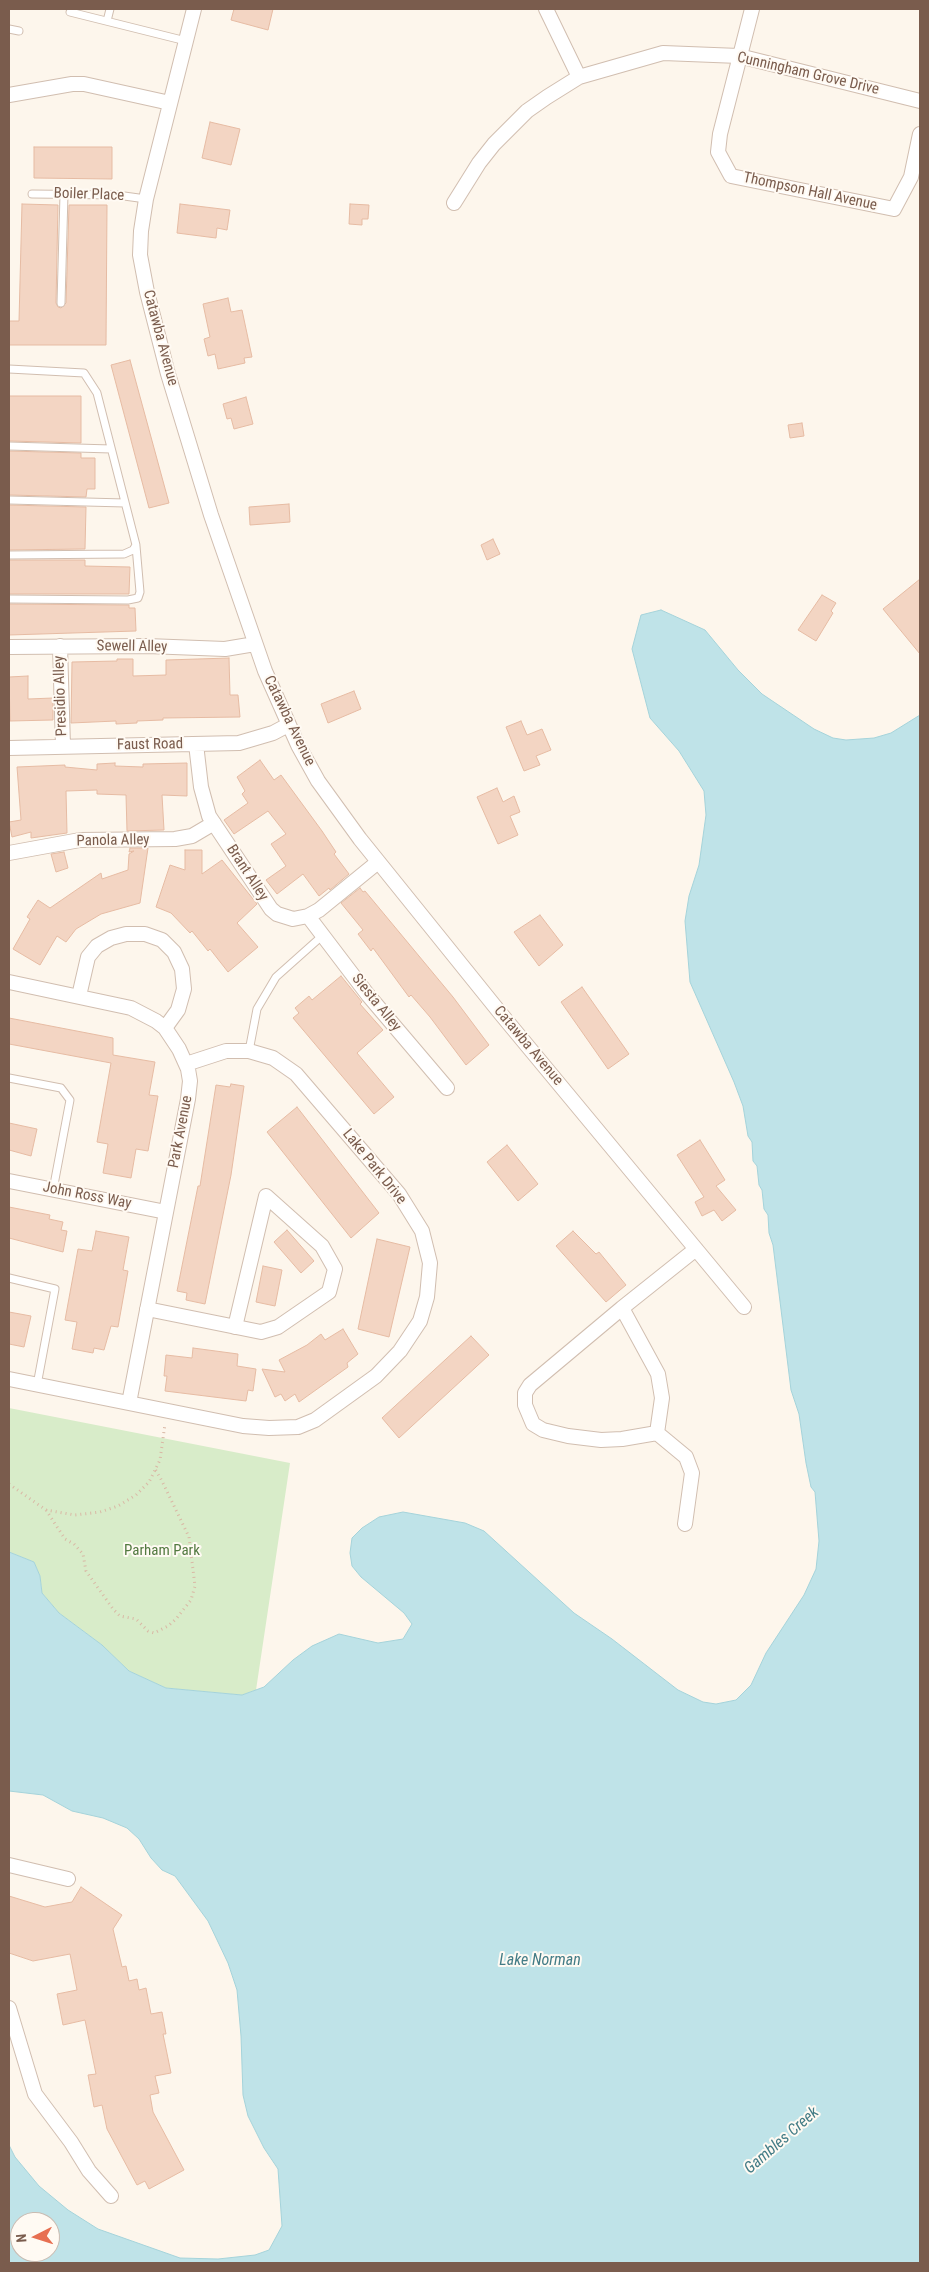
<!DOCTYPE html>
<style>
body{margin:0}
#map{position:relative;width:929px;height:2272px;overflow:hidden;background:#fdf6ec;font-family:"Roboto Condensed",sans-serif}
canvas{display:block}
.frame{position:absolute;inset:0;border:10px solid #7a5c4d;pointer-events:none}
.north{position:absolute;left:10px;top:2212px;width:50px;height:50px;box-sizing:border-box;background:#fffaf3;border:1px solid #cabbb1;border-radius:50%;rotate:265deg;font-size:14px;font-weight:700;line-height:20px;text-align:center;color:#7a5c4d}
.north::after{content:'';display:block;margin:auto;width:18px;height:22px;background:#e76f51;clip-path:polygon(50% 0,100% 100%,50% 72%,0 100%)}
</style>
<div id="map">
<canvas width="929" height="2272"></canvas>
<div class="frame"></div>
<div class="north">N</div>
</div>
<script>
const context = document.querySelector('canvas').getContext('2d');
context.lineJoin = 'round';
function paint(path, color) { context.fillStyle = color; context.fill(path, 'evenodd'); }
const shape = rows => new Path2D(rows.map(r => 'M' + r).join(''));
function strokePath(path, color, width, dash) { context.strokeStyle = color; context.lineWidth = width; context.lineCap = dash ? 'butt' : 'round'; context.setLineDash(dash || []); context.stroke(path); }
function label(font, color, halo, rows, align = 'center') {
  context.font = font + ' "Roboto Condensed",sans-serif'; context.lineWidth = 4; context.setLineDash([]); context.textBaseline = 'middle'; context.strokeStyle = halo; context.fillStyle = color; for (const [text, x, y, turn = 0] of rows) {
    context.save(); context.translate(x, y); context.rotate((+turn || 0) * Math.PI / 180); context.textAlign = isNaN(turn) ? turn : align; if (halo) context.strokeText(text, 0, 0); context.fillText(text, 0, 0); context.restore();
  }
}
const green = shape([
 [9,1408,290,1463,256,1690,242,1695,166,1688,129,1671,102,1645,59,1613,42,1593,40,1576,34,1562,9,1552]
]);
const water = shape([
 [661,610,705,630,738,670,762,694,814,729,833,738,846,740,874,738,891,733,920,715,920,2263,9,2263,9,2145,15,2157,39,2186,68,2210,98,2229,180,2258,218,2259,255,2255,269,2250,282,2226,278,2169,264,2148,248,2116,243,2095,241,2036,237,1990,228,1963,208,1921,175,1876,162,1870,151,1858,139,1839,127,1828,103,1818,72,1811,43,1795,9,1791,9,1552,34,1562,40,1576,42,1593,59,1613,102,1645,129,1671,166,1688,242,1695,264,1687,293,1660,312,1646,339,1634,378,1643,403,1639,412,1624,404,1613,361,1577,352,1566,350,1553,352,1538,362,1528,379,1517,403,1512,465,1523,484,1531,574,1613,612,1639,678,1690,703,1702,716,1704,736,1700,751,1685,766,1653,804,1595,816,1569,819,1541,815,1492,811,1487,806,1463,799,1414,791,1390,773,1245,769,1233,768,1215,764,1209,762,1190,759,1185,757,1166,753,1161,752,1142,748,1136,743,1106,734,1082,690,982,685,921,689,896,699,865,706,815,704,791,679,751,650,718,632,649,641,615,661,610],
 [20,2222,50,2222,50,2252,20,2252,20,2222]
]);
const building = shape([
 [234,9,273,9,268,30,231,20,234,9],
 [210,122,240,129,231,165,202,158,210,122],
 [34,147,112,147,112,179,34,178,34,147],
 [22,204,58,205,56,303,58,307,61,308,66,303,69,205,107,205,106,345,9,345,9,321,19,321,22,204],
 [180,204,230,210,227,230,217,228,216,238,177,233,180,204],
 [350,204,369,205,368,219,362,219,362,225,349,224,350,204],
 [228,298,231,312,242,310,252,357,244,358,245,363,218,369,215,354,208,356,204,339,210,337,203,304,228,298],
 [130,360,169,503,149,508,111,365,130,360],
 [9,396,81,396,81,443,9,441,9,396],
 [246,397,253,424,234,429,231,418,227,419,223,404,246,397],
 [802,423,804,436,790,438,788,425,802,423],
 [9,451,81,453,81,458,95,458,95,489,87,489,86,497,9,495,9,451],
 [289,504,290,522,250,525,249,507,289,504],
 [9,505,86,507,85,549,9,550,9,505],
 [493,539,500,554,487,560,481,545,493,539],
 [9,560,85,560,85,566,130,567,129,594,9,594,9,560],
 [920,579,920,654,883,609,920,579],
 [822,595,836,603,831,611,833,613,816,641,798,630,822,595],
 [9,604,129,605,129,608,135,608,136,631,9,635,9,604],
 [229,658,230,695,238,695,240,717,163,718,163,720,137,721,137,723,116,724,116,721,71,723,72,662,117,661,117,659,133,659,133,676,166,675,166,660,229,658],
 [28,676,28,699,53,698,53,720,10,721,9,677,28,676],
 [354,691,361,709,328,723,321,704,354,691],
 [521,721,527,735,542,729,551,750,536,756,540,765,524,771,506,727,521,721],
 [260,760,274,780,281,775,322,831,336,852,334,854,349,874,330,890,329,888,319,896,303,874,277,894,266,880,286,866,271,844,286,834,268,811,234,834,224,820,248,803,242,794,245,791,237,777,260,760],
 [115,763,115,766,143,767,143,764,187,763,187,796,162,795,164,830,127,831,126,795,97,794,97,790,66,791,67,833,31,838,31,832,12,837,9,822,21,820,17,767,65,765,65,767,97,770,97,764,115,763],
 [497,788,503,802,514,796,520,812,510,816,518,835,498,844,477,797,497,788],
 [130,848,148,848,140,903,101,914,76,929,66,942,57,936,40,965,13,949,30,919,27,917,38,900,50,908,101,873,102,879,128,870,129,854,134,851,129,852,130,848],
 [185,850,202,850,202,874,222,860,257,904,237,923,258,947,228,972,210,949,208,951,192,931,190,933,171,913,156,907,170,865,185,870,185,850],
 [64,852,68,868,56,872,51,854,64,852],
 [360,888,363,892,365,891,453,997,489,1045,466,1065,430,1017,411,995,409,997,373,948,371,951,358,934,363,930,341,903,360,888],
 [540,915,563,945,539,966,514,932,540,915],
 [341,976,362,1002,360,1004,383,1030,357,1053,394,1097,374,1114,293,1018,299,1013,295,1008,309,996,312,1000,341,976],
 [582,987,629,1054,608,1069,561,1002,582,987],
 [9,1018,113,1038,113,1055,155,1062,149,1095,158,1096,148,1151,136,1149,131,1178,103,1173,108,1144,97,1142,111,1063,9,1044,9,1018],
 [231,1084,244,1086,231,1175,205,1304,186,1300,187,1293,177,1291,198,1186,200,1186,216,1085,230,1087,231,1084],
 [297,1107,379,1213,351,1238,267,1132,297,1107],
 [9,1123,37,1129,31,1156,9,1150,9,1123],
 [700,1140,725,1180,716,1186,736,1210,722,1221,714,1210,702,1216,695,1202,704,1197,677,1155,700,1140],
 [507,1145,538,1184,518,1201,487,1162,507,1145],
 [9,1207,50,1215,49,1219,63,1222,61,1230,67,1231,63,1252,9,1238,9,1207],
 [287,1230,314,1261,301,1273,274,1242,287,1230],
 [96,1231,129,1237,123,1270,128,1271,118,1327,111,1326,104,1350,94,1348,93,1353,72,1349,77,1322,65,1320,78,1249,92,1251,96,1231],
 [573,1231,596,1254,599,1252,626,1285,606,1302,556,1246,573,1231],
 [377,1239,410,1247,389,1337,358,1329,377,1239],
 [263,1266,282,1270,275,1306,256,1302,263,1266],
 [9,1312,31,1316,24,1347,9,1344,9,1312],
 [343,1329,358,1354,347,1363,348,1367,299,1402,295,1394,285,1401,281,1394,275,1397,262,1369,285,1372,279,1360,307,1345,321,1334,325,1340,343,1329],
 [471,1336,489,1355,399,1438,382,1418,471,1336],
 [193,1348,238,1354,237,1366,256,1369,253,1391,248,1390,246,1401,165,1391,167,1376,164,1376,166,1355,192,1358,193,1348],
 [81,1887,122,1915,113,1929,122,1967,126,1966,129,1981,137,1979,139,1990,146,1988,151,2014,162,2012,166,2034,163,2034,171,2073,155,2076,159,2093,150,2095,153,2112,184,2170,149,2189,145,2181,137,2185,107,2129,102,2105,94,2107,88,2075,96,2074,85,2020,63,2025,57,1994,77,1990,70,1954,33,1961,9,1953,9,1896,45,1907,72,1902,81,1887]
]);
const path = shape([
 [9,1484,46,1510,75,1515,100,1512,118,1506,136,1495,149,1482,160,1460,165,1424],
 [46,1510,65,1539,74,1544,83,1554,86,1571,113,1609,120,1616,136,1619,148,1631,154,1633,168,1626,176,1619,191,1600,195,1586,189,1537,162,1481,155,1469]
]);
const lane = shape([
 [70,12,186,41],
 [107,21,110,9],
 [9,29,19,31],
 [32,194,117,195,146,199],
 [61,303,64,194],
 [9,369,84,373,97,393,136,545,133,550,124,554,9,555],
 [9,446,111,449],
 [9,500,125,503],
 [9,599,128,600,138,598,140,592,136,546],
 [249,1051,257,1009,276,977,322,936],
 [9,1078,61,1088,70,1100,53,1190],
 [9,1278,55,1289,37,1385]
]);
const street = shape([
 [194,9,146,199,141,231,140,255,147,292,168,374,211,515,265,671,298,745,318,781,360,839,501,1014,744,1307],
 [546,9,579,77],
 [752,9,720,134,718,152,731,176,894,209,911,177,920,134],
 [9,95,72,84,84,84,170,103],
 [454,203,479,163,494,144,527,111,547,97,579,77,663,53,739,56,920,101],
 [60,646,63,746],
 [9,647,147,646,225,649,255,644],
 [196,744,201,787,209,816,271,909,277,914,293,919,308,916,319,910,378,862],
 [9,748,239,743,273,733,288,725],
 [9,853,80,840,175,839,192,836,214,823],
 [308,916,368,995,447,1088],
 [9,982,131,1008,156,1021,165,1028,179,1049,188,1069,190,1081,188,1099,129,1403],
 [79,996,88,957,97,946,111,938,126,934,145,934,162,940,174,952,182,969,184,989,178,1010,165,1028],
 [9,1181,166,1212],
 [622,1308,658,1374,662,1398,657,1433,622,1439,601,1440,568,1436,543,1430,533,1424,525,1405,525,1393,530,1385,622,1308,696,1249],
 [147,1309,261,1332,278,1327,329,1292,335,1269,322,1246,266,1196,235,1327],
 [9,1379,243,1426,269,1428,298,1427,315,1420,376,1376,400,1351,420,1321,427,1297,430,1263,422,1231,399,1194,296,1074,273,1058,249,1051,226,1051,186,1064],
 [657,1433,686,1457,692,1473,685,1524],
 [9,1865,68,1879],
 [9,2008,35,2094,71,2142,89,2171,111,2196]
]);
const streetNames = [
 ["Cunningham Grove Drive",808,74,13],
 ["Thompson Hall Avenue",810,192,12],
 ["Boiler Place",89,195,2],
 ["Catawba Avenue",160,338,75],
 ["Sewell Alley",132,647,1],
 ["Presidio Alley",61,696,-92],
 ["Catawba Avenue",289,721,64],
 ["Faust Road",150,745,-1],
 ["Panola Alley",113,841,-1],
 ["Brant Alley",247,873,57],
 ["Siesta Alley",376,1003,51],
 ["Catawba Avenue",528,1046,50],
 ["Park Avenue",181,1132,-79],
 ["Lake Park Drive",374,1167,51],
 ["John Ross Way",87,1196,11]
];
const parkNames = [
 ["Parham Park",162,1551]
];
const waterNames = [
 ["Lake Norman",540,1961],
 ["Gambles Creek",782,2141,-41]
];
paint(green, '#d8ecc9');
paint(water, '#bfe3e8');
strokePath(water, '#a5d3da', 1);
paint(building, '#f3d5c3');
strokePath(building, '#e6bba3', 1);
strokePath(lane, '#d1beb0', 9);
strokePath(street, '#d1beb0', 16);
strokePath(path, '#d9b8a5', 3, [1, 4]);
strokePath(lane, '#fff', 7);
strokePath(street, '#fff', 14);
label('15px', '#7a5c4d', '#fffaf3', streetNames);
label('15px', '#537a41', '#fffaf3', parkNames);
label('italic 16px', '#437c86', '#fffaf3', waterNames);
</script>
